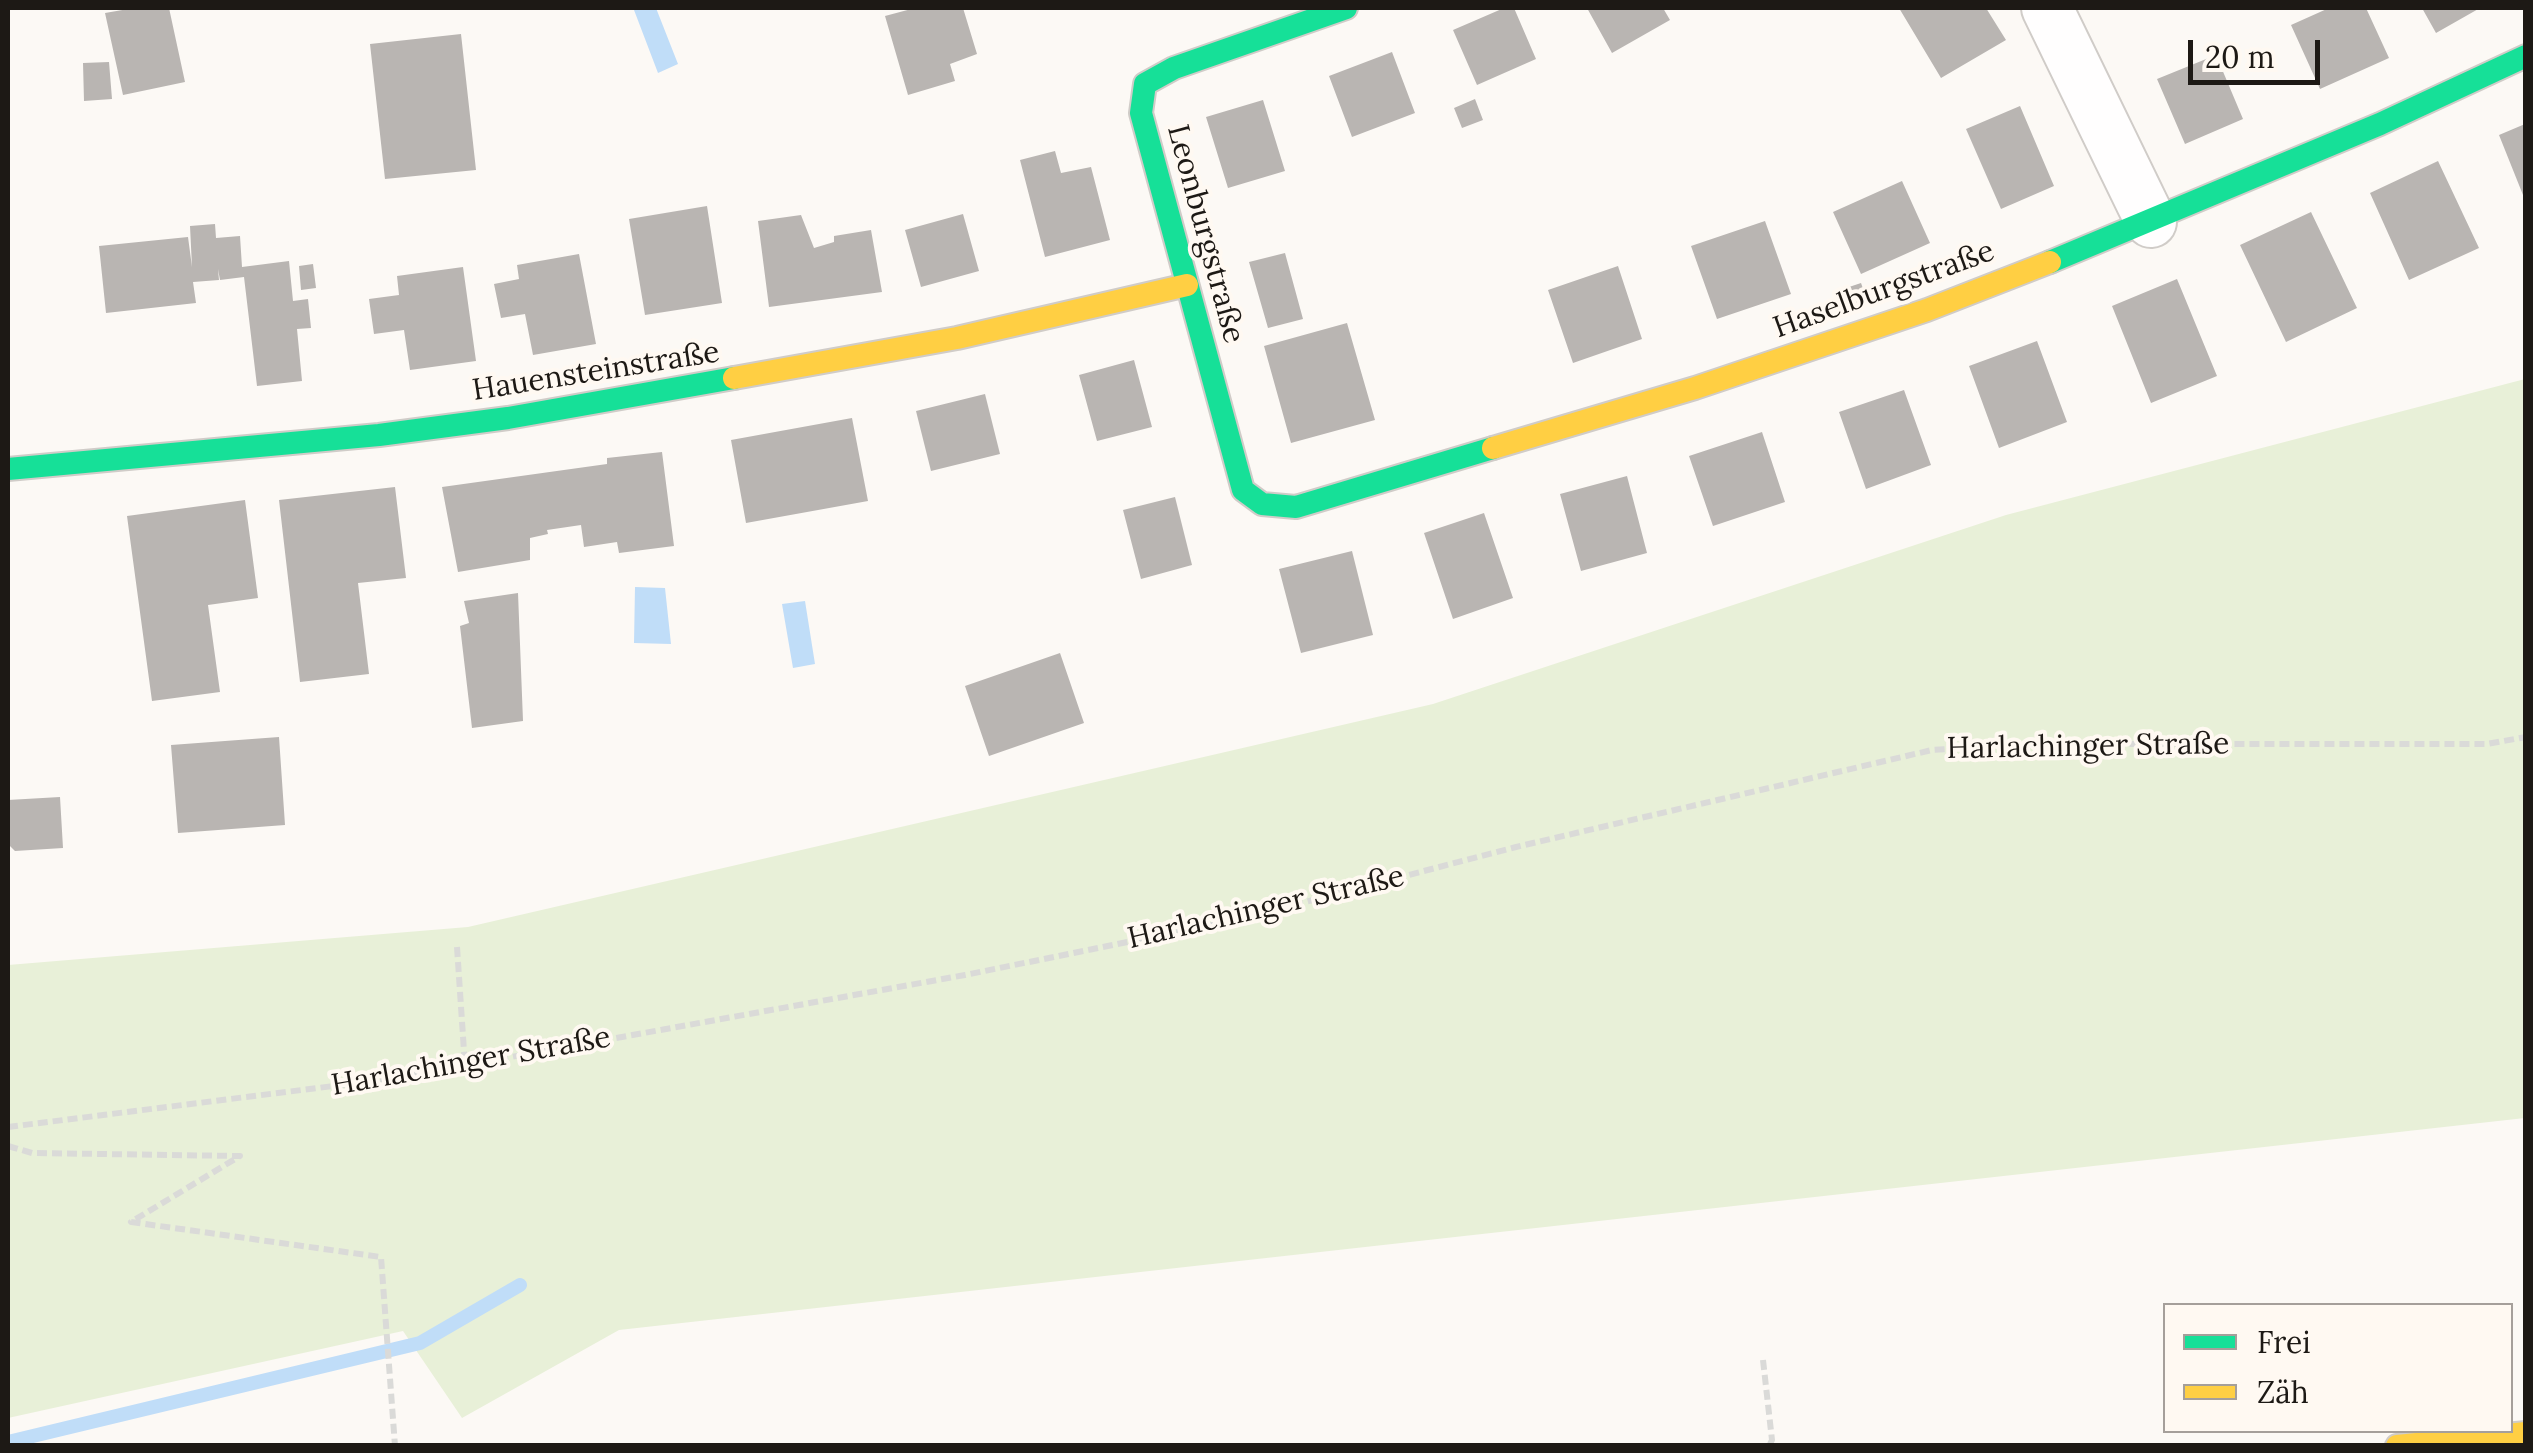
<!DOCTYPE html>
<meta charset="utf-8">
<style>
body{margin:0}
#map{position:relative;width:2533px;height:1453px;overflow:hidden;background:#fcf9f5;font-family:Lora,serif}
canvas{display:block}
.frame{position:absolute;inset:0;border:10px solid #1d1915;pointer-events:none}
.legend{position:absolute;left:2163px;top:1303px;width:350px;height:130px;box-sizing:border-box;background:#fff9f2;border:2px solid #a59f9a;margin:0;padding:12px 18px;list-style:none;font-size:30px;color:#1d1915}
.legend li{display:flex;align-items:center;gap:20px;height:50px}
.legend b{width:50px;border:2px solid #a59f9a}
.scale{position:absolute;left:2188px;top:40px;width:132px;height:45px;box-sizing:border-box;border:5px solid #1d1915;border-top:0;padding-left:12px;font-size:30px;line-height:35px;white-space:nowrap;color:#1d1915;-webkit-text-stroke:8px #fff9f2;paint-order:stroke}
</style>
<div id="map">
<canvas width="2533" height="1453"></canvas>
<div class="frame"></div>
<ul class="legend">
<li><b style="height:12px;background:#16e098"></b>Frei</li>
<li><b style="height:12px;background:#ffcf43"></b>Zäh</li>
</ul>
<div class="scale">20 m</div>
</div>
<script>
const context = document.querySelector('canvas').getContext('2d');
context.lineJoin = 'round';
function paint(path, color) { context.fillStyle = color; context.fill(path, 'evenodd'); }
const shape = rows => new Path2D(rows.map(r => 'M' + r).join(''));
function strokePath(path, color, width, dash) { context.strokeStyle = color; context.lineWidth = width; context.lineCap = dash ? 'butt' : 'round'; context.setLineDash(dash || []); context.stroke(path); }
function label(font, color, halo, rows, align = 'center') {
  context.font = font + ' Lora,serif'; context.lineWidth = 8; context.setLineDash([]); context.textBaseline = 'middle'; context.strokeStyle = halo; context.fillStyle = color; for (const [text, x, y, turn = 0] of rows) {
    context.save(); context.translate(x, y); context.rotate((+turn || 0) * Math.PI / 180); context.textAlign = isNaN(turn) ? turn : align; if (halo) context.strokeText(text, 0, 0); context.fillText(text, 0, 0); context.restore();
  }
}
const green = shape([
 [2525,379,2525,1118,619,1330,462,1418,403,1331,8,1418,8,965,468,927,1433,704,2006,515]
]);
const water = shape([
 [642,8,656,8,678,64,658,73,634,10],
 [635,587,665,588,671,644,634,643],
 [805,601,815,664,793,668,782,604]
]);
const stream = shape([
 [8,1442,420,1343,520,1285]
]);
const building = shape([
 [134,8,169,8,185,82,123,95,105,13],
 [915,8,963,8,977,54,950,64,955,81,908,95,885,16],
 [1504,8,1514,8,1536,59,1477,85,1453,30],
 [1587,8,1663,8,1670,20,1612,53],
 [1899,8,1986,8,2006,40,1941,78],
 [2329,8,2366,8,2389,58,2320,89,2291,25],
 [2422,8,2480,8,2436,33],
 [461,34,476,170,385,179,370,44],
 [1392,52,1415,113,1352,137,1329,76],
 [2216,55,2243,119,2185,144,2157,79],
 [109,62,112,99,84,101,83,63],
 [1475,99,1483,120,1462,128,1454,108],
 [1263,100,1285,171,1228,188,1206,117],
 [2020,106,2054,186,2001,209,1966,129],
 [2525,124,2525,200,2499,135],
 [1055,151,1061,173,1091,167,1110,240,1045,257,1020,160],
 [2438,161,2479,248,2409,280,2370,193],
 [1902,181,1930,243,1861,274,1833,212],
 [707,206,722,303,645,315,629,219],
 [2311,212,2357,308,2286,342,2240,245],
 [963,214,979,271,921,287,905,230],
 [801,215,814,248,834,242,834,236,871,230,882,292,769,307,758,221],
 [1765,221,1791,294,1717,319,1691,246],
 [215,224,216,238,240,236,242,267,289,261,293,301,308,299,311,328,297,329,302,381,257,386,244,277,220,280,218,269,219,280,193,282,196,303,106,313,99,246,188,237,192,267,190,226],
 [1285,253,1303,319,1268,328,1249,262],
 [579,254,596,344,533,355,525,314,501,318,494,284,519,279,517,265],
 [313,264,316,288,301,290,299,266],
 [1618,266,1642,339,1573,363,1548,290],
 [463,267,476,361,410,370,404,330,374,334,369,299,399,295,397,276],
 [2177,279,2217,376,2151,403,2112,306],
 [1861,283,1867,300,1846,307,1840,290],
 [1347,323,1375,420,1291,443,1264,346],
 [2037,341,2067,422,1999,448,1969,366],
 [1134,360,1152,427,1097,441,1079,375],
 [1904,390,1931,465,1866,489,1839,412],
 [985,394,1000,454,931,471,916,411],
 [852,418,868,501,746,523,731,440],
 [1762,432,1785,502,1713,526,1689,456],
 [662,452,674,546,619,553,617,542,584,547,581,525,547,530,548,534,530,538,530,560,458,572,442,487,607,464,607,458],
 [1627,476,1647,553,1581,571,1560,494],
 [395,487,406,578,358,583,369,674,300,682,279,500],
 [1175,497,1192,565,1141,579,1123,510],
 [245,500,258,598,208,605,220,692,152,701,127,516],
 [1484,513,1513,598,1453,619,1424,533],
 [1352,551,1373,635,1301,653,1279,569],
 [518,593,523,721,472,728,460,626,469,623,464,601],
 [1060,653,1084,723,989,756,965,686],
 [279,737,285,825,178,833,171,745],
 [60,797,63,848,15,851,8,844,8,800]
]);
const path = shape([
 [457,947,465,1066],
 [8,1127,389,1079,965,975,1236,920,1516,847,1932,750,2024,744,2487,744,2526,737],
 [8,1146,32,1153,240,1156,131,1222,381,1257,395,1446],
 [1763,1360,1772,1440,1769,1446]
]);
const street = shape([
 [2047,8,2151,222]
]);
const fast = shape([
 [1346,8,1174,68,1145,84,1141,113,1243,490,1262,504,1296,507,1493,448],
 [2050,262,2380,124,2526,56],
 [8,469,379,435,508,418,734,378]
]);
const slow = shape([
 [734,378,957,338,1187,285],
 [1493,448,1695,388,1927,310,2050,262],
 [2397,1446,2526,1433]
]);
const streetNames = [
 ["Leonburgstraße",1205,234,75],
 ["Haselburgstraße",1884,290,-20],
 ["Hauensteinstraße",596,372,-9],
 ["Harlachinger Straße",2088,747,-1],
 ["Harlachinger Straße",1266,908,-13],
 ["Harlachinger Straße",471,1062,-10]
];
paint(green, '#e8f0d8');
paint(water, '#c0ddf8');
strokePath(stream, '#c0ddf8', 14);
paint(building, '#b9b5b2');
strokePath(street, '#d0ccc8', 54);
strokePath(fast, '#d0ccc8', 26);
strokePath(slow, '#d0ccc8', 26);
strokePath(path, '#dadad8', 6, [10, 5]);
strokePath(street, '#fffefe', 50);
strokePath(fast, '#16e098', 22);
strokePath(slow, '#ffcf43', 22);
label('30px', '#1d1915', '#fff9f2', streetNames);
</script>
